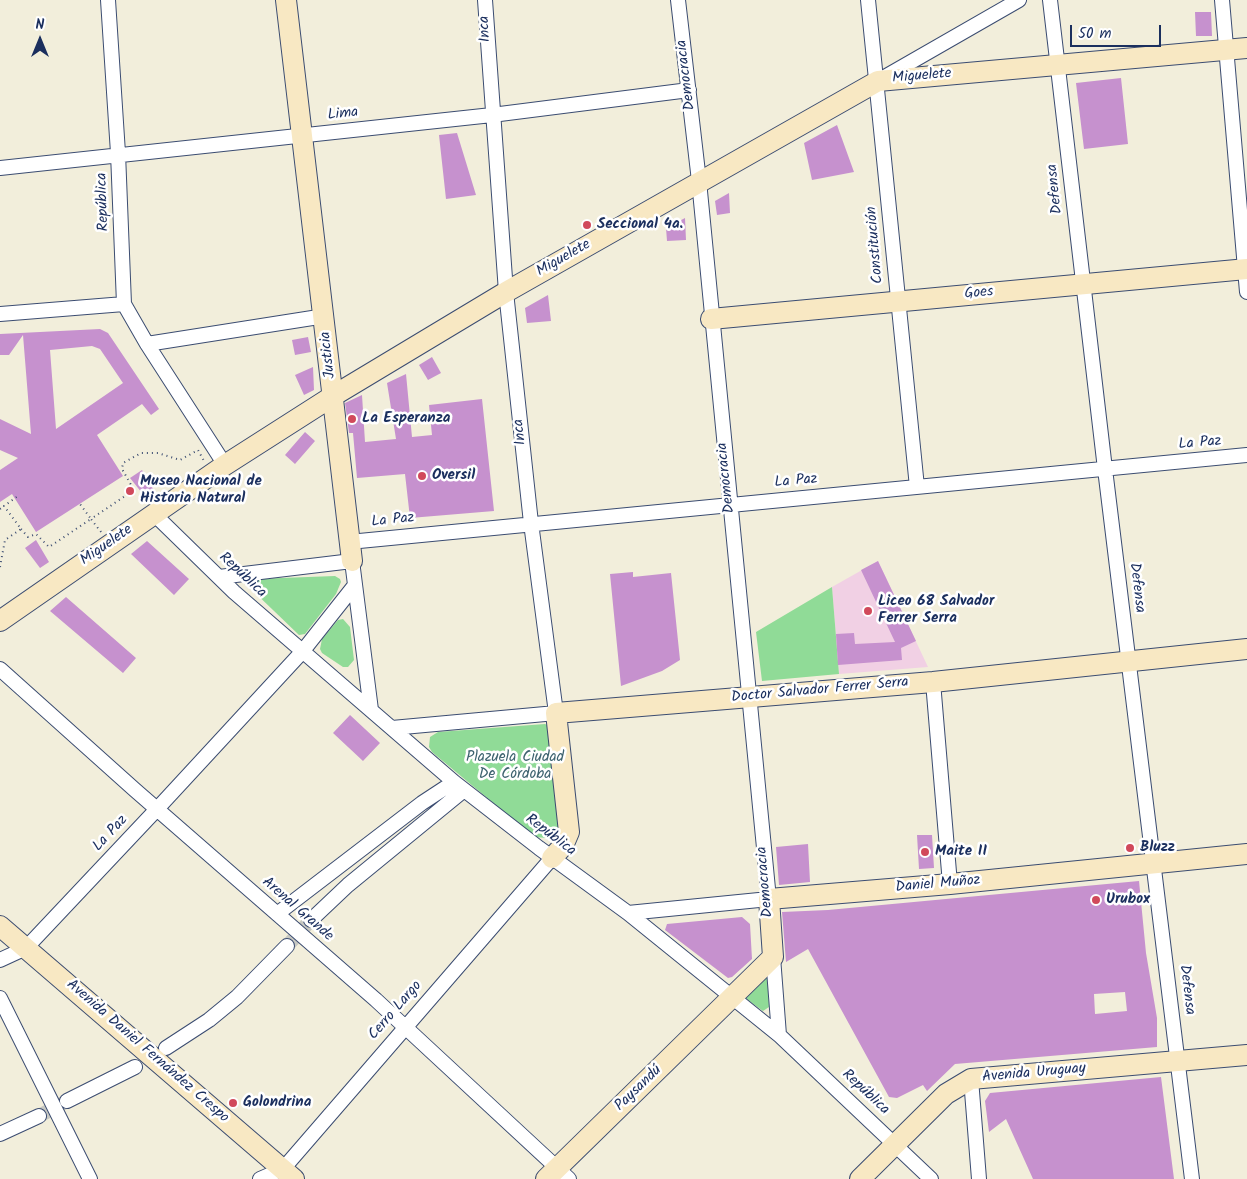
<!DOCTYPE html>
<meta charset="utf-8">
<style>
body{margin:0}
#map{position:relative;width:1247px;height:1179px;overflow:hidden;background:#f2eedb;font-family:Kalam,sans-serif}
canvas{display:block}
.north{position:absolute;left:15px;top:15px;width:50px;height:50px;-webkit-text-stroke:4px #fff;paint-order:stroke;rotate:0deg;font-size:14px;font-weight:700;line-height:20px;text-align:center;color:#1b2f5e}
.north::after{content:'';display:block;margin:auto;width:18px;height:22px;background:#1b2f5e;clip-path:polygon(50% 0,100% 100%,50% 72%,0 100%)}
.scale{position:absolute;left:1070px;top:25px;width:91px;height:22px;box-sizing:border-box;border:2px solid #1b2f5e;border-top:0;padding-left:6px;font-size:15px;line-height:18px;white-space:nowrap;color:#1b2f5e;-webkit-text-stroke:4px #fff;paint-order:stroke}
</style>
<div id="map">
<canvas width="1247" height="1179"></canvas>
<div class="north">N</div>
<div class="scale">50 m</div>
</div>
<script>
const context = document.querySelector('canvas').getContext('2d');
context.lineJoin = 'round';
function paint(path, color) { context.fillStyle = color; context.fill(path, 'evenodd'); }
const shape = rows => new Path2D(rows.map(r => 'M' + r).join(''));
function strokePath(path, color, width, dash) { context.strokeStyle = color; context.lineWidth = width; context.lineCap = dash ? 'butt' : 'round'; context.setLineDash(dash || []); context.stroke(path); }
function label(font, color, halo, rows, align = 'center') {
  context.font = font + ' Kalam,sans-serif'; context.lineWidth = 5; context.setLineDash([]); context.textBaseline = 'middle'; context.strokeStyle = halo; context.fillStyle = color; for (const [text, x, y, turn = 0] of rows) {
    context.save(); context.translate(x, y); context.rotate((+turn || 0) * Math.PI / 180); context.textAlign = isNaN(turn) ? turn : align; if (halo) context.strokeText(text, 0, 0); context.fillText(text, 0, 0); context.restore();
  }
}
const built = shape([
 [878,561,928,667,839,674,832,587]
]);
const green = shape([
 [335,576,340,579,341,582,336,594,305,634,299,635,248,586,248,581,254,579],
 [832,587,839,674,762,681,756,632],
 [343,619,350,627,354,660,348,667,343,667,322,653,320,649,322,639,338,620],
 [545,724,549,726,560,823,558,831,547,838,534,837,432,752,429,747,430,737,438,732],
 [766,977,768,980,769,1007,763,1011,745,998]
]);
const building = shape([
 [1195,12,1211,12,1212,36,1196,36],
 [1121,78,1128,144,1084,149,1076,83],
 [837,125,854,172,812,180,804,143],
 [457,133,476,195,446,199,439,135],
 [729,193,730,213,717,215,715,201],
 [685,218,686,240,667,241,666,228],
 [548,295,551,321,527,323,525,308],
 [100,329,108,333,159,409,151,415,142,404,97,435,123,476,36,532,12,494,0,502,0,470,18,458,0,450,0,419,31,434,23,335,9,355,0,355,0,334],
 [92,346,100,349,123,383,56,429,50,350],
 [308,337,311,352,295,355,292,340],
 [432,357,441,373,428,380,419,365],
 [313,367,314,390,304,395,295,375],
 [406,374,412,437,432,435,429,405,482,399,494,511,410,518,405,474,357,478,353,433,349,433,345,403,362,395,365,442,396,439,387,383],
 [305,432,315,441,295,464,285,455],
 [142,470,155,492,146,498,130,478],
 [36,540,49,562,40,568,25,548],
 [147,541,189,579,174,595,131,554],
 [878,561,916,641,901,648,902,660,838,665,836,634,854,633,855,644,895,642,861,570],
 [633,572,633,577,671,573,680,660,662,671,621,686,610,574],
 [66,597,136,658,123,673,50,611],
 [350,715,380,743,363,761,333,733],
 [917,835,932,835,934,868,919,869],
 [808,844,810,882,779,885,776,847],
 [1139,881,1146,953,1157,1018,1157,1047,955,1064,927,1091,923,1085,897,1098,889,1097,808,949,786,962,782,912,828,910],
 [1125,992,1127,1011,1095,1014,1094,994],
 [742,917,750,924,752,959,732,977,728,978,665,930,667,924],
 [1161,1077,1174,1179,1033,1179,1006,1119,989,1132,985,1101,990,1093]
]);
const streetTunnel = shape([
 [287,946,311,920],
 [39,1116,67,1101]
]);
const path = shape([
 [0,509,4,506],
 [21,529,28,537,36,534,49,547,91,519,80,504],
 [101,532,91,519,134,490,122,469,123,463,141,453,158,453,180,460,198,450,204,461],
 [0,567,5,540,21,529,4,506,18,496]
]);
const street = shape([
 [108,0,118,153,124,304,147,344,225,465],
 [868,0,917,487],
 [1050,0,1105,469,1192,1179],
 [1222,0,1247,292],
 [883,78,1019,0],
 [0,168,492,115,689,90],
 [0,314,124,304],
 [147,344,325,316],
 [154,514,234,592,454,782,539,848,628,913,779,1035,931,1179],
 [349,542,1247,455],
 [219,577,352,561,371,710],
 [0,669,135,790,376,1000,569,1179],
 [933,682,950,884],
 [392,728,556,713,531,523,506,292,485,0],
 [628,913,769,899,699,181,678,0],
 [277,914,422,803,454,782],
 [311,920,348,885,464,790],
 [773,957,779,1035],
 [0,960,26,948,157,809,302,652,355,585],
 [0,998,90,1179],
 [166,1048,209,1020,237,997,287,946],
 [971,1079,979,1179],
 [67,1101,135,1067],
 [0,1134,39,1116],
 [260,1179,283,1169,552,858]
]);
const secondary = shape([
 [286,0,352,561],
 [711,319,1247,269],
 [0,621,225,465,333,396,506,292,878,81,1247,48],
 [552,858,563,846,569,832,556,713,933,682,1247,649],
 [0,926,294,1179],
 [546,1179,773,957,769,899,950,884,1247,854],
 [860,1179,946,1094,971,1079,1247,1055]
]);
const markers = [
 [587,225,5,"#d1495b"],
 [352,419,5,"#d1495b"],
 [422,476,5,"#d1495b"],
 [130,491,5,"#d1495b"],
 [868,611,5,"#d1495b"],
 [1130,848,5,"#d1495b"],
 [925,852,5,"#d1495b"],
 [1096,900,5,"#d1495b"],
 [233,1103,5,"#d1495b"]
];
const streetNames = [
 ["Inca",486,29,-93],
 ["Democracia",687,75,-97],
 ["Miguelete",922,77,-5],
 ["Lima",343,115,-6],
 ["Defensa",1056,189,-96],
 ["República",104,202,-92],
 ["Constitución",876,245,-95],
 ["Miguelete",564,259,-30],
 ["Goes",979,294,-5],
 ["Justicia",329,355,-96],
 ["Inca",521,432,-96],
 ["La Paz",1200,444,-5],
 ["Democracia",727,478,-96],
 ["La Paz",796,482,-5],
 ["La Paz",393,521,-6],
 ["Miguelete",107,546,-35],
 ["República",242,576,43],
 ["Defensa",1136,588,83],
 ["Doctor Salvador Ferrer Serra",820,691,-5],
 ["La Paz",111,834,-47],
 ["República",550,836,37],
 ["Democracia",766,882,-95],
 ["Daniel Muñoz",938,885,-5],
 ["Arenal Grande",297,910,41],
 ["Defensa",1186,990,83],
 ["Cerro Largo",396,1011,-49],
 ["Avenida Daniel Fernández Crespo",147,1052,41],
 ["Avenida Uruguay",1034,1074,-5],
 ["Paysandú",639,1089,-44],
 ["República",865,1093,43]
];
const poiNames = [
 ["Seccional 4a.",597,225],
 ["La Esperanza",362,419],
 ["Oversil",432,476],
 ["Museo Nacional de",140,482],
 ["Historia Natural",140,499],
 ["Liceo 68 Salvador",878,602],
 ["Ferrer Serra",878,619],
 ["Bluzz",1140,848],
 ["Maite II",935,852],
 ["Urubox",1106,900],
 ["Golondrina",243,1103]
];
const parkNames = [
 ["Plazuela Ciudad",515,758],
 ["De Córdoba",515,775]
];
paint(built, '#f1d0e4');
paint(green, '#90db97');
paint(building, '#c691ce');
strokePath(streetTunnel, '#c7c8c2', 14, [14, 7]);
strokePath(street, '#3b4c71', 16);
strokePath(secondary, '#3b4c71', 22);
strokePath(path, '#3b4c71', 2, [1, 4]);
strokePath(street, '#fff', 14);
strokePath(secondary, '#f8e8c3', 20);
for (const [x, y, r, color] of markers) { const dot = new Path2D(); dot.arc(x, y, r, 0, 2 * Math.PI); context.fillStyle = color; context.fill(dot); strokePath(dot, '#fff', 2); }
label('15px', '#1b2f5e', '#fff', streetNames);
label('bold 15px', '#1b2f5e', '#fff', poiNames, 'left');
label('15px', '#3e636f', '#fff', parkNames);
</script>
